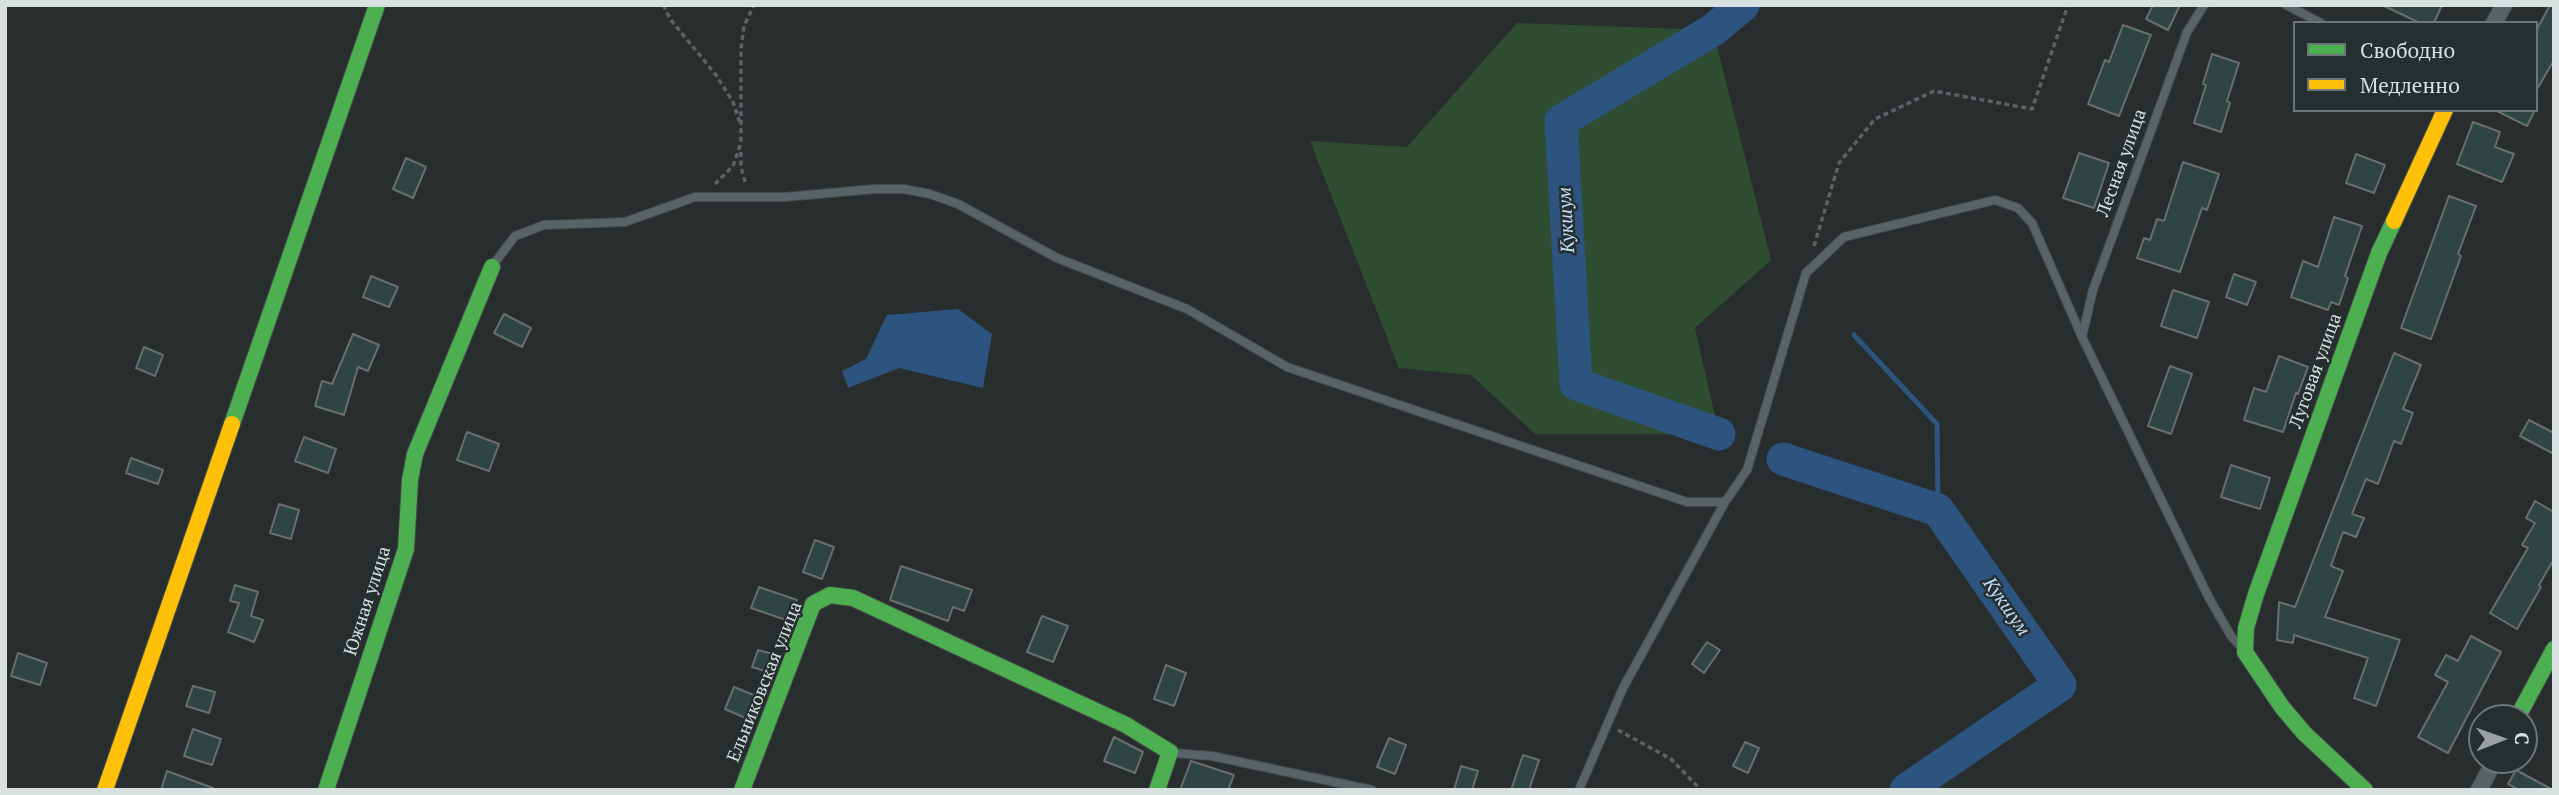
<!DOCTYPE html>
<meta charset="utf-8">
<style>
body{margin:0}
#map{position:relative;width:2559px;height:795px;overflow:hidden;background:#282d2d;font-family:"PT Serif",serif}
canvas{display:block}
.frame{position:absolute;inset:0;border:7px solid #d9e0e0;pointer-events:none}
.legend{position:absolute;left:2293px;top:21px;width:245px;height:91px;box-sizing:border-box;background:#252f30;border:2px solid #6d7676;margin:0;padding:9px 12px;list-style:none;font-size:21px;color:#d9e0e0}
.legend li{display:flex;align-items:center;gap:14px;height:35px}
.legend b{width:35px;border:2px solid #6d7676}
.north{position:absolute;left:2468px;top:704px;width:70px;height:70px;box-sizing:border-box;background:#252f30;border:2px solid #6d7676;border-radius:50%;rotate:89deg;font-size:19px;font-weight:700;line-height:28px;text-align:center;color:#d9e0e0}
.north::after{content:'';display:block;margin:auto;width:24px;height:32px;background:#9ba1a1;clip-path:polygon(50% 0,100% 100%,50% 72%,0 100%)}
</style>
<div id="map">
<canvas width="2559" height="795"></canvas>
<div class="frame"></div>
<ul class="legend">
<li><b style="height:9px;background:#4caf50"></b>Свободно</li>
<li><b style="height:9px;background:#ffc107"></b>Медленно</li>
</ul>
<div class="north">С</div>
</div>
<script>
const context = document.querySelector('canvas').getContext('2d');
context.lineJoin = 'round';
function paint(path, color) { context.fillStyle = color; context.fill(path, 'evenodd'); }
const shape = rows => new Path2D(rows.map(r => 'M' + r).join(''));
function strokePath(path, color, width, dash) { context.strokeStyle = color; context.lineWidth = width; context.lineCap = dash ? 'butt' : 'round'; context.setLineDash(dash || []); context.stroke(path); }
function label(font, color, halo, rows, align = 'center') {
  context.font = font + ' "PT Serif",serif'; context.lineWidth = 5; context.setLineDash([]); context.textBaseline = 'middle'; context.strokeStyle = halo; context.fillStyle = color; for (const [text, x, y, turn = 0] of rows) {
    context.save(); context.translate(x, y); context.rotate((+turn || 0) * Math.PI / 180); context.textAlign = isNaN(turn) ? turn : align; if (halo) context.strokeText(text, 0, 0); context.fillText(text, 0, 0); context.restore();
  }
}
const green = shape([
 [1517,23,1713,30,1771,260,1695,328,1719,434,1535,434,1471,375,1399,368,1310,141,1407,147]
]);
const water = shape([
 [958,309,992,334,983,388,899,368,848,388,842,371,866,359,887,315]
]);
const stream = shape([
 [1854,335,1937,424,1938,510]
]);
const river = shape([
 [1719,434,1576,384,1561,121,1713,30,1743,5],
 [1783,459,1938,510,2060,685,1906,790]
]);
const building = shape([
 [2153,5,2180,5,2168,30,2146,19,2153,5],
 [2382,5,2442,5,2434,23,2420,23,2382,5],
 [2550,5,2554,5,2554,60,2536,91,2536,31,2550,5],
 [2123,25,2151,35,2119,116,2088,104,2105,60,2109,62,2123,25],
 [2212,54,2239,63,2227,101,2230,103,2221,132,2194,123,2206,85,2203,84,2212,54],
 [2495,110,2535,110,2527,126,2495,110],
 [2473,122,2500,132,2495,147,2514,154,2502,182,2457,164,2473,122],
 [2079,153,2109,163,2094,208,2063,198,2079,153],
 [2356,154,2385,165,2374,193,2346,183,2356,154],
 [406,158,426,167,413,198,393,189,406,158],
 [2183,162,2219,174,2207,210,2202,208,2180,272,2137,258,2144,238,2150,240,2157,219,2164,221,2183,162],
 [2449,196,2476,206,2458,254,2461,256,2431,339,2401,328,2449,196],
 [2334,217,2362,226,2345,276,2348,278,2339,305,2331,302,2328,310,2291,297,2303,261,2318,267,2334,217],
 [2234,274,2256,282,2247,305,2226,297,2234,274],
 [371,276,398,287,389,307,363,297,371,276],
 [2173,290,2209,302,2197,338,2161,326,2173,290],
 [504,314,531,328,522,347,494,333,504,314],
 [353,334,379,345,368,371,358,367,344,415,315,406,322,381,332,384,353,334],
 [144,347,163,355,155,376,136,368,144,347],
 [2394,353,2421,365,2403,409,2413,413,2401,444,2394,441,2378,484,2366,479,2352,514,2364,518,2356,537,2343,532,2331,566,2343,571,2325,617,2400,640,2376,706,2354,698,2368,658,2294,635,2293,643,2277,640,2279,602,2295,607,2394,353],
 [2279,356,2308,367,2298,394,2296,393,2283,432,2244,420,2254,388,2266,392,2279,356],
 [2170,366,2192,374,2171,434,2148,426,2170,366],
 [2529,420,2554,433,2554,454,2520,436,2529,420],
 [467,432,499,444,489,471,457,460,467,432],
 [304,437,336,449,328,473,295,461,304,437],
 [131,458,163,470,158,484,126,473,131,458],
 [2231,465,2270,478,2260,509,2221,497,2231,465],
 [2535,501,2554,512,2554,559,2539,585,2541,587,2517,629,2490,613,2528,548,2522,545,2535,523,2526,518,2535,501],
 [279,504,299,510,291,539,270,533,279,504],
 [815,540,834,547,822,579,803,572,815,540],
 [901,566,972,590,964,611,953,607,948,621,890,600,901,566],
 [235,585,258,592,251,616,263,620,254,642,228,632,239,603,230,601,235,585],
 [759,587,797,600,789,621,751,608,759,587],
 [1042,616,1068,626,1053,662,1027,652,1042,616],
 [2471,636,2501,652,2448,753,2418,737,2448,682,2435,675,2446,655,2458,661,2471,636],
 [1707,642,1720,650,1704,673,1692,664,1707,642],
 [758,650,777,655,771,673,752,667,758,650],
 [18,653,47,663,40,685,11,676,18,653],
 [1166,665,1186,673,1174,706,1154,699,1166,665],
 [193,686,215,692,209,713,186,706,193,686],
 [734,687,761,698,752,721,725,709,734,687],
 [193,729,221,739,212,765,184,756,193,729],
 [1114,737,1143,752,1135,773,1104,761,1114,737],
 [1389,738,1406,745,1395,774,1377,767,1389,738],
 [1745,742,1759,748,1748,773,1733,766,1745,742],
 [1523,755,1539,760,1529,790,1511,790,1523,755],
 [1191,761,1234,775,1228,790,1180,790,1191,761],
 [1461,766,1478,771,1472,790,1454,790,1461,766],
 [2516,770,2553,790,2519,790,2508,784,2516,770],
 [167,771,213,788,212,790,161,790,167,771]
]);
const path = shape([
 [663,5,671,20,716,75,733,102,740,123],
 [741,152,741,167,746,185],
 [715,184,733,166,741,143,741,49,744,26,754,5],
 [1814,246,1839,163,1875,119,1934,91,2032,109,2068,5],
 [1618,730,1671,759,1701,790]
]);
const lane = shape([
 [2286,5,2321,23],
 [493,265,515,236,544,225,625,222,695,197,785,197,875,189,904,189,930,194,958,204,1057,258,1187,309,1287,367,1687,502,1725,502],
 [2082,337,2093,290,2187,32,2204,5],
 [1173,753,1212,756,1372,790],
 [1579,790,1623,688,1725,502,1747,470,1806,273,1844,237,1995,200,2018,208,2032,223,2082,337,2209,598,2231,636,2241,647]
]);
const street = shape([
 [2494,23,2504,5],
 [2479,790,2495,760]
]);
const fast = shape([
 [232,424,377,5],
 [2517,718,2554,649],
 [326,790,406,549,410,480,415,454,492,267],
 [742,790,813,604,830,595,853,598,1126,725,1170,752,1157,790],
 [2365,790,2304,733,2282,707,2245,652,2246,628,2256,594,2379,253,2394,221]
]);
const slow = shape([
 [2394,221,2445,110],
 [105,790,232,424]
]);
const streetNames = [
 ["Лесная улица",2122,163,-70],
 ["Луговая улица",2316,371,-70],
 ["Южная улица",368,601,-72],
 ["Ельниковская улица",765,682,-68]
];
const waterNames = [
 ["Кукшум",1567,220,-93],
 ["Кукшум",2006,607,55]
];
paint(green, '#2e4d31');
paint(water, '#2d537f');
strokePath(stream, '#2d537f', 5);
strokePath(river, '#2d537f', 33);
paint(building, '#2e4541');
strokePath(building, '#6b6e6e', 2);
strokePath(lane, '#454949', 10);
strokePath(street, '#454949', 18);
strokePath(fast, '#454949', 18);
strokePath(slow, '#454949', 18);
strokePath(path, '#5d6365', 3.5, [5, 3.5]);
strokePath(lane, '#586367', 8);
strokePath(street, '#586367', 16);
strokePath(fast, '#4caf50', 16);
strokePath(slow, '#ffc107', 16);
label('18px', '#d9e0e0', '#252f30', streetNames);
label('italic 19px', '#c4dcfa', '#252f30', waterNames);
</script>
